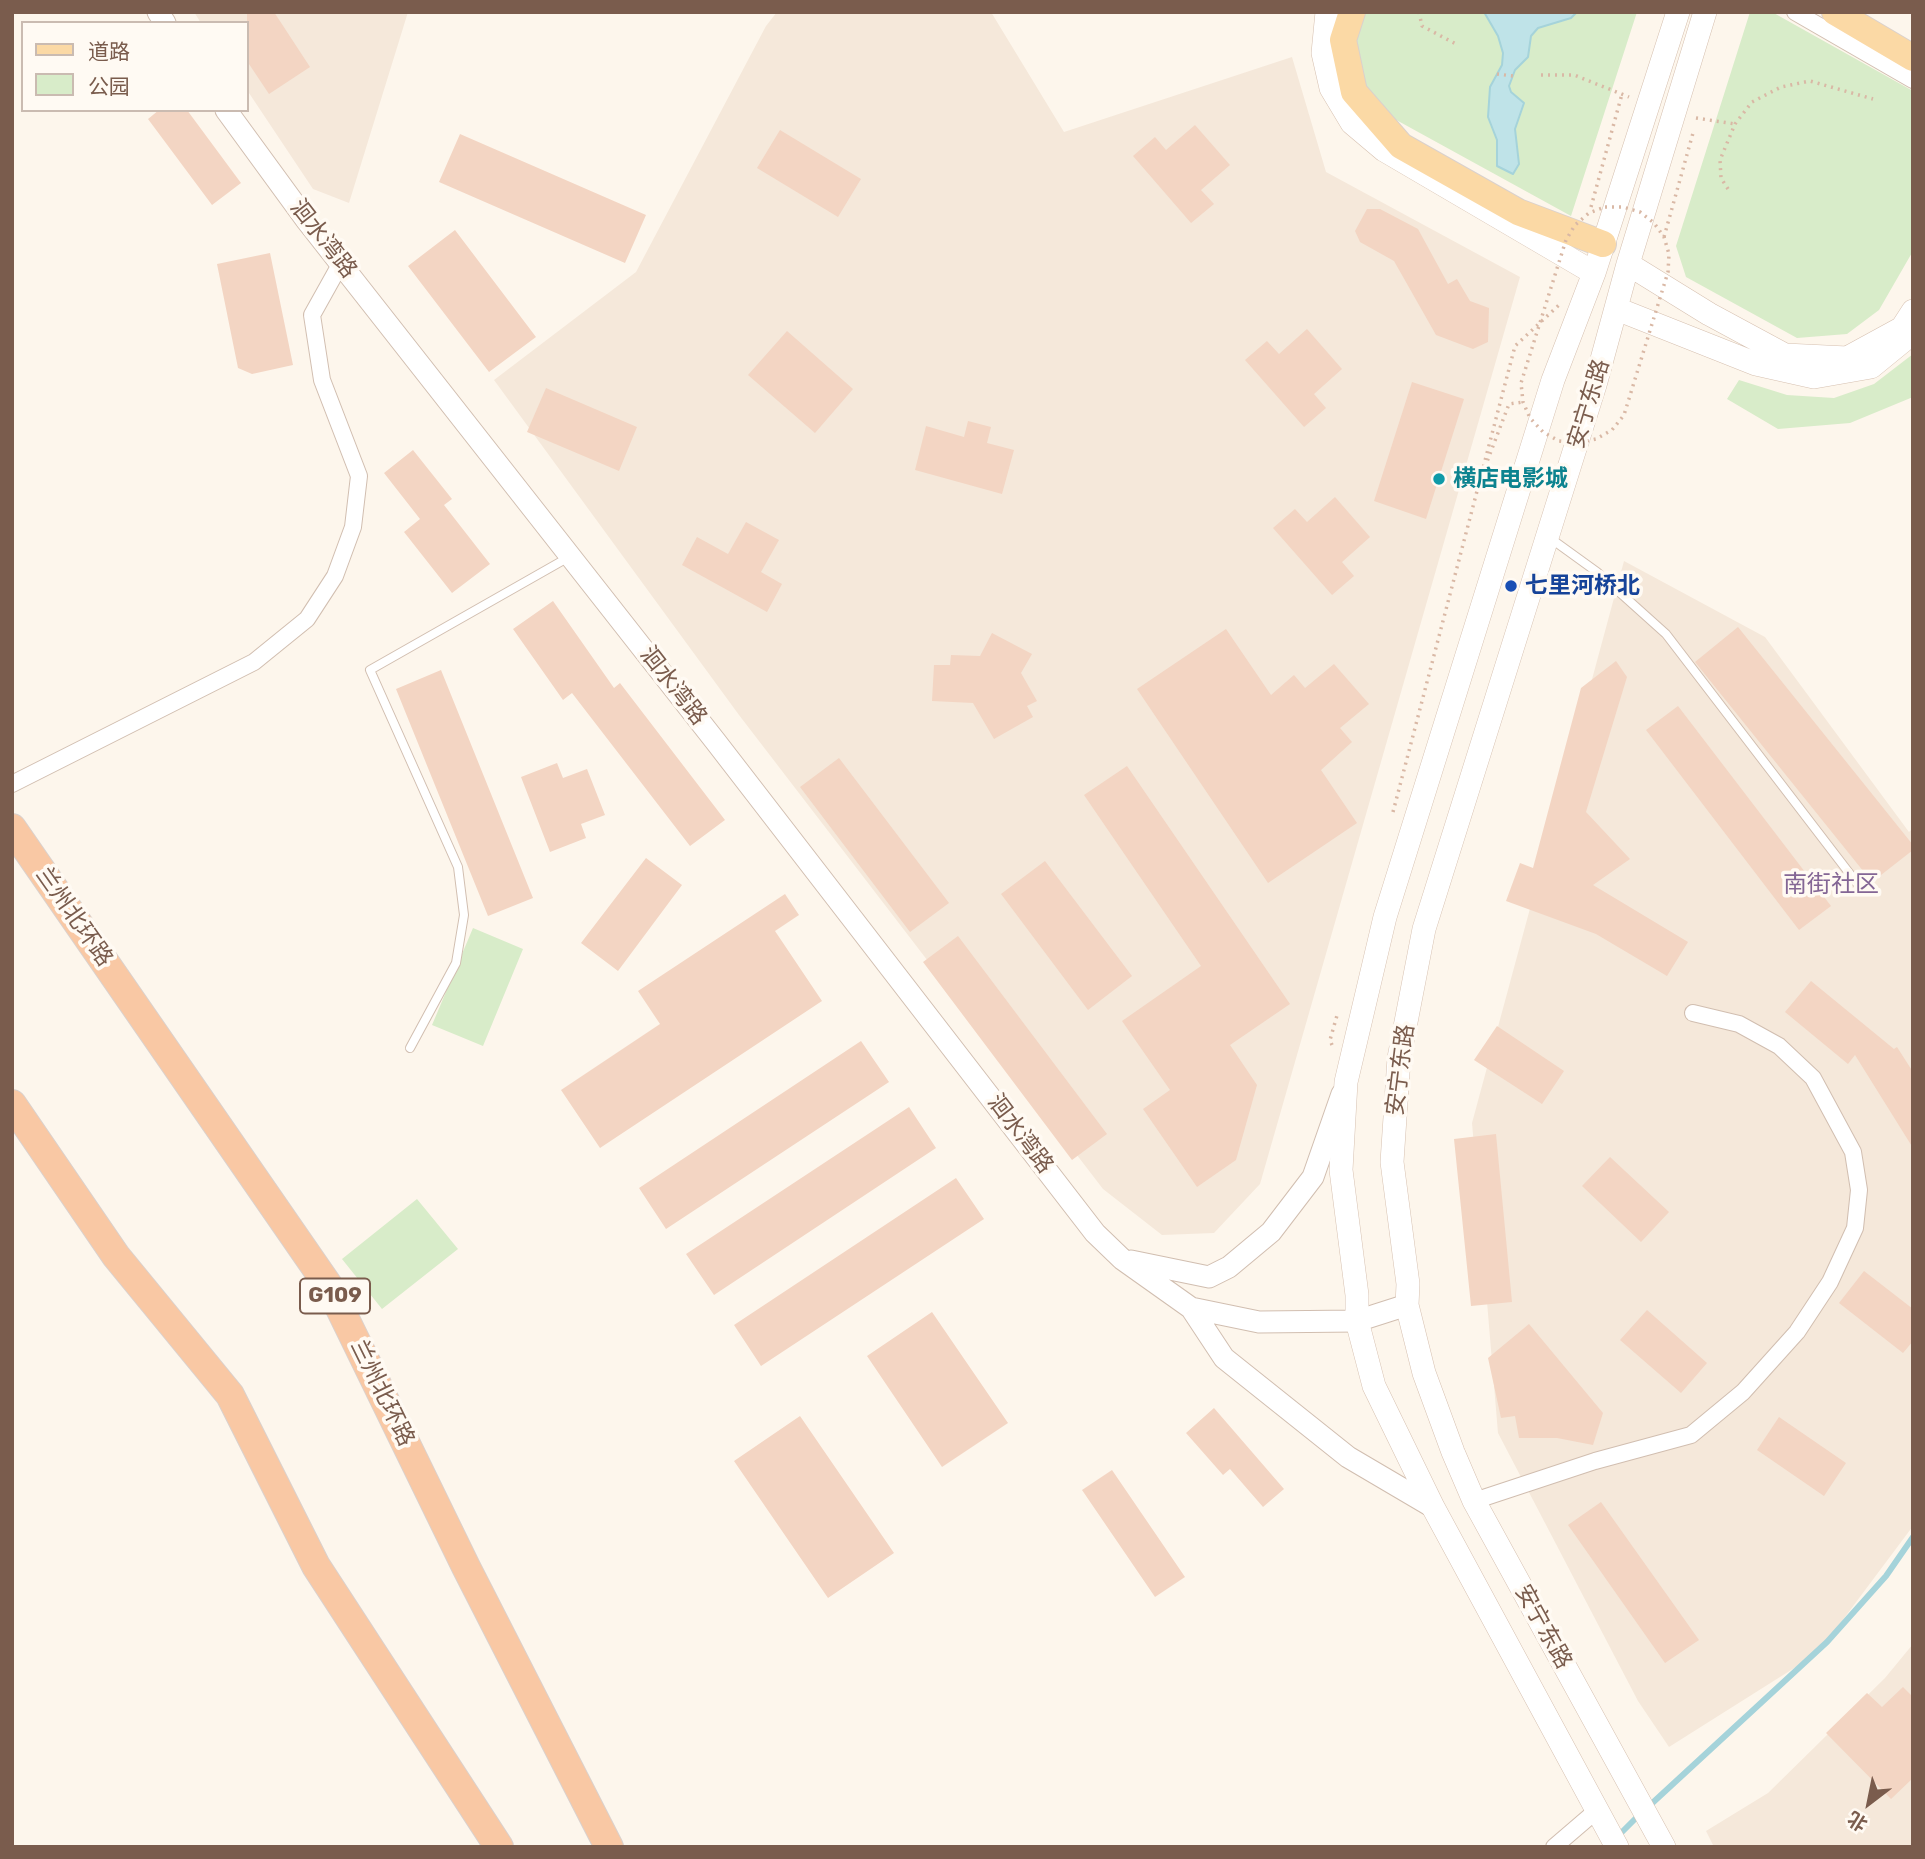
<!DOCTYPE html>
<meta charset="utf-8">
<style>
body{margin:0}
#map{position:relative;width:1925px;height:1859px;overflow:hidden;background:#fdf6ec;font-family:Rubik,"Noto Sans SC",sans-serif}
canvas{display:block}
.frame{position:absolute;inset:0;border:14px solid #7a5c4d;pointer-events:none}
.legend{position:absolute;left:21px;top:21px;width:228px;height:91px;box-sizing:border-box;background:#fffaf3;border:2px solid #cabbb1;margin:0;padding:9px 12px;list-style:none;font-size:21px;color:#7a5c4d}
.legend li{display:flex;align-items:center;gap:14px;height:35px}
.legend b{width:35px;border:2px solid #cabbb1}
.north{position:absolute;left:1834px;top:1768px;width:70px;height:70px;-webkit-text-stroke:5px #fffaf3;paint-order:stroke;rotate:212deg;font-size:19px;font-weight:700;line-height:28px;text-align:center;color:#7a5c4d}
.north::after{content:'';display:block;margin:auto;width:24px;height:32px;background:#7a5c4d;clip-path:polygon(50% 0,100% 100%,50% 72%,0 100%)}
</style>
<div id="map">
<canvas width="1925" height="1859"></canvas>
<div class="frame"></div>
<ul class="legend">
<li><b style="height:9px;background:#fbd9a5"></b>道路</li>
<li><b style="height:19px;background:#d8ecc9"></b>公园</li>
</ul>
<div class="north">北</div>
</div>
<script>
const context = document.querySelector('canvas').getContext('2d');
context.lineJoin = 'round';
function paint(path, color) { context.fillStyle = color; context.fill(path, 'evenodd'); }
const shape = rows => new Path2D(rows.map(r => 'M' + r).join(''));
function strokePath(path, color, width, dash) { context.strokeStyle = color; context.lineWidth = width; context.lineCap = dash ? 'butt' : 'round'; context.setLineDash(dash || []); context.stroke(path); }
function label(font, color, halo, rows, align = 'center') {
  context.font = font + ' Rubik,"Noto Sans SC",sans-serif'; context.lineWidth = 7; context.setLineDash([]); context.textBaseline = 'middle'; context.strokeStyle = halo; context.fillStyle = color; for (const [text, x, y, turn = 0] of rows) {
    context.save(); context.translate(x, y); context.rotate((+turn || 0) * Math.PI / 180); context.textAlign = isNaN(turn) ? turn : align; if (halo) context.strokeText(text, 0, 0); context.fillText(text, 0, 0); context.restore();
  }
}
const residential = shape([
 [194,12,408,12,349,203,313,189,247,90,247,23,201,23],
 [777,12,991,12,1064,132,1292,57,1326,172,1520,277,1260,1184,1214,1233,1162,1235,1103,1189,739,715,494,380,636,272,766,26],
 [1624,561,1765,637,1909,832,1913,828,1913,1526,1818,1653,1669,1747,1638,1701,1498,1433,1472,1123],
 [1913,1644,1913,1847,1714,1847,1706,1831,1768,1793,1885,1678]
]);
const green = shape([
 [1363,12,1637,12,1571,216,1389,116,1369,93,1354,66,1354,33],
 [1750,12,1772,12,1913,91,1913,251,1879,310,1847,334,1797,338,1686,277,1676,246],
 [1913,354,1913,397,1850,423,1778,429,1727,399,1739,380,1787,395,1834,398,1874,384],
 [473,928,523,949,483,1046,432,1025],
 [417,1199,458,1249,382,1309,342,1259]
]);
const water = shape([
 [1484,12,1577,12,1571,18,1538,28,1531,36,1528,57,1515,70,1509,86,1511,92,1524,103,1515,129,1519,164,1513,174,1497,166,1497,140,1488,117,1490,87,1502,65,1503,53,1498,36,1484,12]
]);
const stream = shape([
 [1648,1807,1827,1642,1886,1576,1913,1537],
 [1618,1836,1640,1814]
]);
const building = shape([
 [247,12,274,12,310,67,269,94,247,61],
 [159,110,187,110,241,183,212,205,148,119],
 [1195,125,1230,165,1201,190,1214,204,1191,223,1133,156,1155,137,1166,150],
 [780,130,861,179,838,217,757,168],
 [460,134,646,215,625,263,439,182],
 [1367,209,1380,209,1418,229,1448,284,1457,279,1470,301,1489,308,1488,342,1473,349,1436,335,1394,261,1360,242,1355,231],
 [455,230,536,337,489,372,408,266],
 [270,253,293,365,252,374,238,368,217,264],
 [1307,329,1342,369,1314,394,1326,408,1304,427,1245,360,1267,341,1279,354],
 [787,331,853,389,815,433,748,375],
 [1412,382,1464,399,1426,519,1374,501],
 [546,388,637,427,619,471,527,432],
 [968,421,991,427,987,443,1014,450,1002,494,915,470,926,426,964,437],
 [413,450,452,499,444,505,490,564,452,593,404,532,420,519,384,473],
 [1335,497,1370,537,1342,562,1354,576,1332,595,1273,528,1295,509,1307,522],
 [746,522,779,540,761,572,782,584,767,612,682,565,697,537,728,554],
 [553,601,614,688,620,683,725,820,690,846,572,693,563,700,513,629],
 [1738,627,1913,845,1913,850,1872,882,1695,662],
 [1226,629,1271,695,1294,675,1305,688,1334,664,1369,704,1340,728,1352,742,1321,770,1357,823,1268,883,1137,689],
 [992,633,1032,654,1021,673,1037,701,1027,706,1033,717,994,739,973,703,932,701,934,665,950,665,951,655,980,656],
 [1616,661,1627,677,1586,812,1630,859,1593,885,1688,942,1667,976,1596,934,1506,901,1520,863,1533,868,1581,688],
 [441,670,533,898,488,916,396,689],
 [1678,706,1831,906,1799,930,1646,730],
 [839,758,949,903,910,932,800,787],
 [557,763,563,778,587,769,605,815,581,824,586,838,550,852,521,777],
 [1127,766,1290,1004,1230,1045,1257,1085,1236,1160,1197,1187,1143,1109,1170,1090,1122,1021,1201,966,1084,795],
 [646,858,682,885,618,971,581,943],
 [1045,861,1132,976,1088,1010,1001,894],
 [785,894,799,915,775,931,822,1001,600,1148,561,1090,660,1024,638,991],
 [958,936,1107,1134,1072,1160,923,962],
 [1811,981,1894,1049,1897,1047,1913,1072,1913,1148,1855,1055,1848,1064,1785,1012],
 [1497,1026,1564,1071,1542,1104,1474,1060],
 [861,1041,889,1082,666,1229,639,1188],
 [909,1107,936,1148,714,1295,686,1254],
 [1496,1134,1512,1302,1471,1306,1454,1139],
 [1610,1157,1669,1212,1641,1242,1582,1186],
 [956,1178,984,1219,761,1366,734,1325],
 [1864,1271,1913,1309,1913,1341,1903,1353,1839,1303],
 [1647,1310,1707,1363,1681,1393,1620,1340],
 [932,1312,1008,1423,942,1467,867,1356],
 [1529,1324,1603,1413,1593,1445,1557,1438,1519,1438,1515,1416,1501,1418,1488,1358],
 [1214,1408,1284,1489,1263,1507,1230,1469,1223,1475,1186,1433],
 [800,1416,894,1553,828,1598,734,1461],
 [1779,1417,1846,1463,1824,1496,1757,1450],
 [1112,1470,1185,1577,1155,1597,1082,1490],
 [1601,1502,1699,1640,1665,1663,1568,1525],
 [1903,1687,1913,1697,1913,1778,1891,1799,1826,1733,1867,1693,1882,1707]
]);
const path = shape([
 [1419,12,1422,26,1456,44],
 [1497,74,1513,76],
 [1541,75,1574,75,1629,97],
 [1696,118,1735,124],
 [1728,189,1721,178,1720,160,1735,124,1752,102,1781,87,1810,81,1873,99],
 [1591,207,1622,94],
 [1664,237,1693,133],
 [1485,467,1509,404,1523,402],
 [1393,812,1515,346,1559,305],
 [1332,1045,1330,1040,1338,1012]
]);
const service = shape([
 [1550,538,1597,572,1666,634,1863,891],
 [410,1048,456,963,464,915,458,867,370,670,569,557]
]);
const minor = shape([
 [1795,12,1913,80],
 [12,784,254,662,307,619,335,576,353,527,359,476,322,380,312,315,341,263],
 [1474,1501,1595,1461,1691,1435,1743,1392,1797,1332,1830,1282,1855,1228,1859,1190,1853,1152,1813,1078,1779,1046,1739,1024,1693,1013],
 [1554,1847,1596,1811]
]);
const tertiary = shape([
 [158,12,165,23],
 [226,110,307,221,716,742,1095,1233,1122,1259,1191,1308,1259,1322,1357,1321,1407,1305],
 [1131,1261,1209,1277,1229,1267,1271,1232,1313,1177,1342,1094],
 [1191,1308,1224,1358,1348,1457,1433,1507]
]);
const secondary = shape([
 [1327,12,1323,53,1331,88,1352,123,1384,150,1594,273],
 [1628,264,1709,314,1785,355,1847,358,1902,328,1913,311],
 [1617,309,1756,364,1814,377,1871,367,1909,336],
 [1617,1847,1433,1507,1374,1386,1357,1321,1357,1295,1341,1170,1346,1082,1385,917,1553,380,1594,273,1678,12],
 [1664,1847,1474,1501,1453,1452,1424,1373,1407,1305,1408,1284,1392,1162,1399,1058,1424,929,1595,385,1628,264,1705,12]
]);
const primary = shape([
 [1352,12,1343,40,1354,92,1401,146,1518,212,1603,244],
 [1835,12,1913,58]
]);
const trunk = shape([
 [12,828,330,1288,466,1567,609,1847],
 [12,1104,116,1256,230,1395,316,1566,499,1847]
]);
const pathBridge = shape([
 [1605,207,1623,207,1640,212,1654,223,1664,237,1669,254,1668,272,1624,415,1612,430,1596,439,1578,443,1559,441,1543,432,1530,418,1523,402,1521,383,1566,240,1575,225,1589,213,1605,207]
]);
const markers = [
 [1439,479,7,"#0f9aa8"],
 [1511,586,7,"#1a4fb4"]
];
const shields = [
 [335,1296,70]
];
const shieldNames = [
 ["G109",335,1296]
];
const streetNames = [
 ["洄水湾路",323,239,52],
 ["安宁东路",1589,404,-73],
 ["洄水湾路",673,686,52],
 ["兰州北环路",74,917,55],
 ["安宁东路",1401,1070,-83],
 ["洄水湾路",1020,1134,53],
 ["兰州北环路",382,1393,64],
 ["安宁东路",1543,1627,61]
];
const cultureNames = [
 ["横店电影城",1453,479]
];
const transitNames = [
 ["七里河桥北",1525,586]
];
const neighbourhoodNames = [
 ["南街社区",1831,885]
];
paint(residential, '#f5e8da');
paint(green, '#d8ecc9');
paint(water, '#bfe3e8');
strokePath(water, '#a5d3da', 2);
strokePath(stream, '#a5d3da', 6);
paint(building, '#f3d5c3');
strokePath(service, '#d1beb0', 10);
strokePath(minor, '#d1beb0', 18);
strokePath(tertiary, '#d1beb0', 23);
strokePath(secondary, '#d6c0b0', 24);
strokePath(primary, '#dad1cd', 28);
strokePath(trunk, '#dad1cd', 30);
strokePath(path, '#d9b8a5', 3.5, [2, 5]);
strokePath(service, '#fff', 8);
strokePath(minor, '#fff', 16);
strokePath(tertiary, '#fff', 21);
strokePath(secondary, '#fff', 23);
strokePath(primary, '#fbd9a5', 26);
strokePath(trunk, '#f9c8a4', 28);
strokePath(pathBridge, '#d9b8a5', 3.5, [2, 5]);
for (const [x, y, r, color] of markers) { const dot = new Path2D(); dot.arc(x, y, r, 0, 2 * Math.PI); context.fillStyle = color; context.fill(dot); strokePath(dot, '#fffaf3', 2.5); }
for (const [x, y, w] of shields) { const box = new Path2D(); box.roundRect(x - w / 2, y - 17.5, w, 35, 5); context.fillStyle = '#fffaf3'; context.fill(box); strokePath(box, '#7a5c4d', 2); }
label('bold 21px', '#7a5c4d', null, shieldNames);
label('23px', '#7a5c4d', '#fffaf3', streetNames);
label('bold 23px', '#0d838f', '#fffaf3', cultureNames, 'left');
label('bold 23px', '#164399', '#fffaf3', transitNames, 'left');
label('24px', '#846695', '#fffaf3', neighbourhoodNames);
</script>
